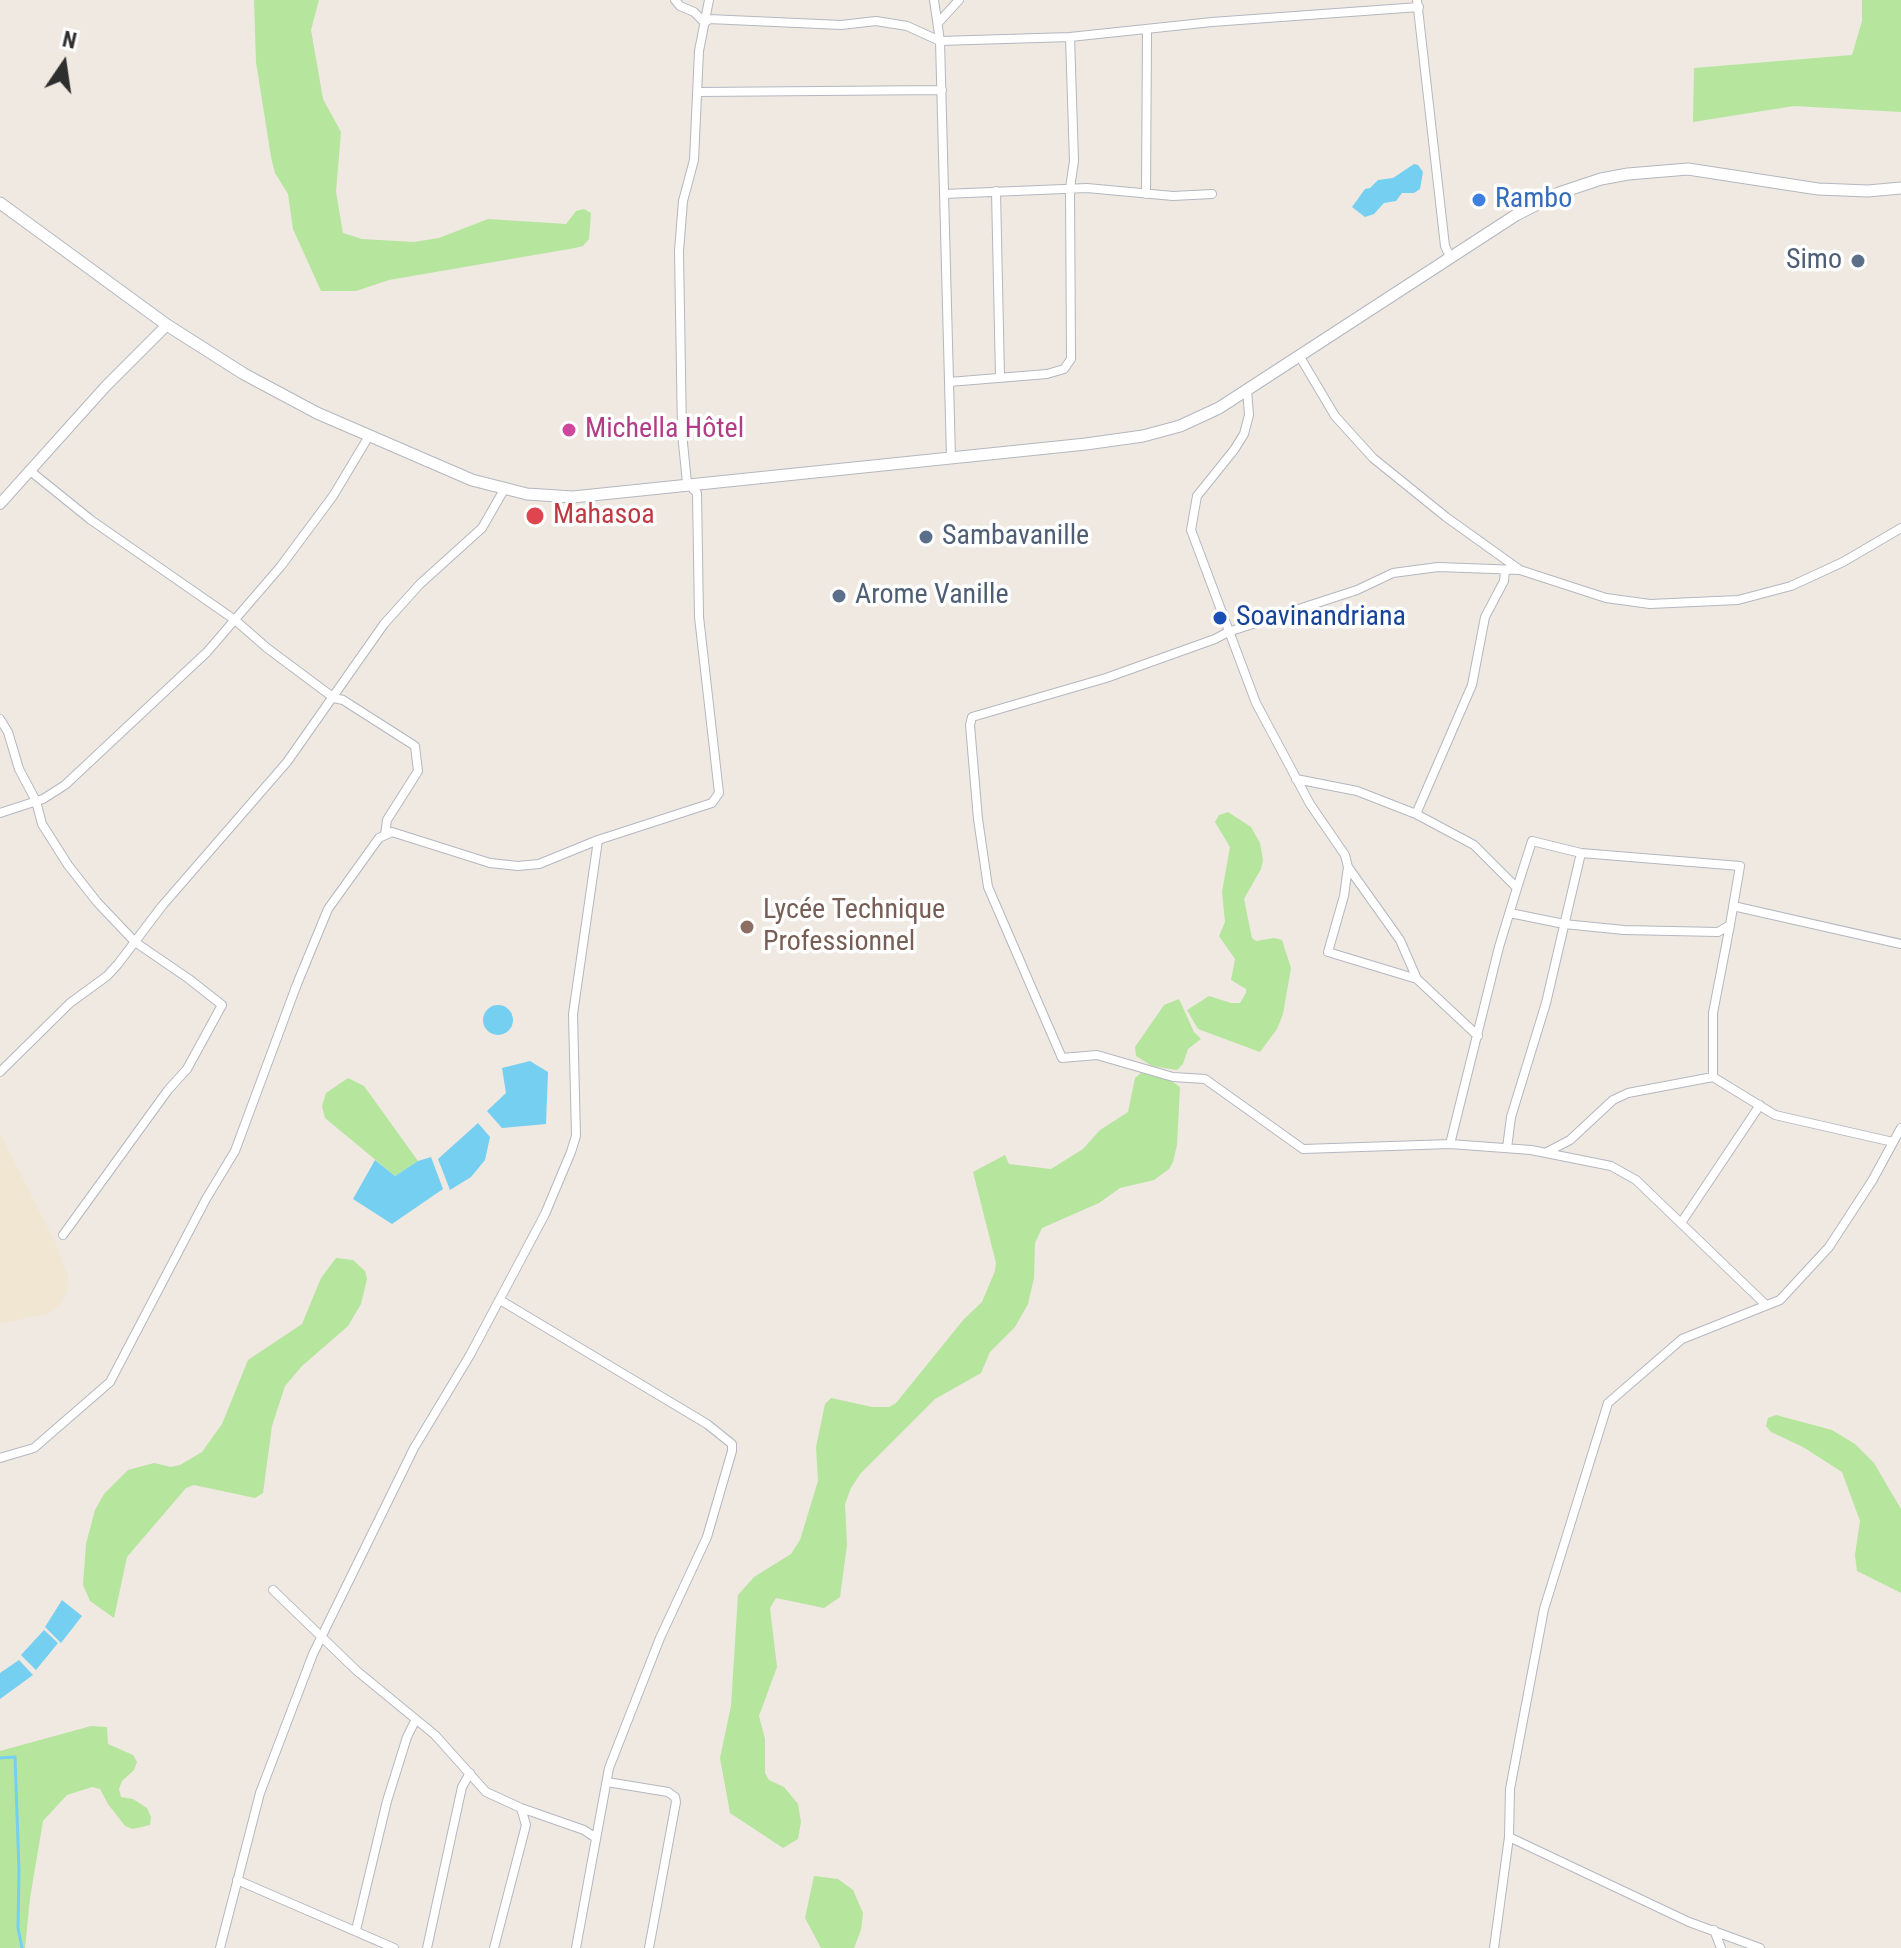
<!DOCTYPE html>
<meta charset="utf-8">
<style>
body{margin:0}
#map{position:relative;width:1901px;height:1948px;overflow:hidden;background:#efe9e1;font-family:"Roboto Condensed",sans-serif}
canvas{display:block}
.north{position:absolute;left:24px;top:24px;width:80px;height:80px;-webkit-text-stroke:6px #fff;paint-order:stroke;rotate:13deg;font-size:22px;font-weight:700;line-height:32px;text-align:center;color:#2e2e2e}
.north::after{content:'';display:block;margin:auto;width:28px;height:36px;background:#2e2e2e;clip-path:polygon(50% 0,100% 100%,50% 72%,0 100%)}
</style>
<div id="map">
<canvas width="1901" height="1948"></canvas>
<div class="north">N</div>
</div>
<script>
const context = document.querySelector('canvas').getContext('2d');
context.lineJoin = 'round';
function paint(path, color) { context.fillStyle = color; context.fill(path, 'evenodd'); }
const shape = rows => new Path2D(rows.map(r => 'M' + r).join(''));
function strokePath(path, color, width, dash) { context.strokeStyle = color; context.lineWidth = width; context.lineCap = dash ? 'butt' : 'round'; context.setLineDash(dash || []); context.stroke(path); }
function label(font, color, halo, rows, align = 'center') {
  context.font = font + ' "Roboto Condensed",sans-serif'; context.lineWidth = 7; context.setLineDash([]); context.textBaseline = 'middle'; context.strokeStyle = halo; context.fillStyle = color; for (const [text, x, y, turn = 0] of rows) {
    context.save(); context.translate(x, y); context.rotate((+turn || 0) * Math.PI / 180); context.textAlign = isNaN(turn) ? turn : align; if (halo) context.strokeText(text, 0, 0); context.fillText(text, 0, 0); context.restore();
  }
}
const education = shape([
 [0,1133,56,1244,68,1276,67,1291,60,1305,49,1313,0,1324]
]);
const green = shape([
 [254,0,319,0,311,30,323,99,341,132,336,192,343,233,362,239,414,242,439,238,488,219,566,224,576,211,584,209,591,213,589,239,583,246,575,248,389,280,356,291,321,291,293,229,288,194,275,173,271,157,256,62],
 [1862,0,1901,0,1901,112,1794,106,1693,122,1694,68,1852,55,1862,21],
 [1228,812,1251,827,1260,843,1263,860,1261,869,1244,899,1252,938,1256,941,1274,938,1282,940,1291,968,1283,1014,1277,1029,1260,1052,1198,1029,1187,1010,1209,996,1231,1003,1240,1003,1246,993,1246,989,1231,980,1235,959,1219,936,1225,922,1222,892,1230,847,1215,822,1219,815],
 [1179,999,1194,1032,1201,1039,1188,1049,1183,1064,1177,1070,1152,1066,1136,1056,1135,1047,1164,1005],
 [1141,1073,1167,1078,1180,1087,1177,1145,1173,1162,1169,1169,1154,1180,1120,1188,1099,1203,1042,1228,1035,1243,1034,1278,1028,1304,1015,1327,990,1352,981,1373,935,1399,861,1473,851,1488,845,1504,847,1545,840,1597,824,1608,776,1598,770,1608,777,1667,759,1716,765,1739,765,1773,769,1780,784,1787,798,1804,801,1822,798,1839,783,1848,730,1813,720,1758,731,1706,738,1595,754,1577,791,1554,800,1540,818,1481,816,1447,825,1404,831,1398,872,1407,889,1407,896,1403,964,1319,982,1302,995,1271,996,1263,973,1172,1005,1155,1009,1164,1051,1169,1083,1149,1100,1130,1128,1112,1135,1078],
 [348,1078,364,1086,418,1161,395,1176,325,1118,322,1106,326,1093],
 [336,1258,353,1260,365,1271,367,1279,361,1304,348,1326,302,1366,285,1386,272,1426,263,1493,255,1498,194,1485,186,1488,127,1557,114,1618,90,1601,83,1585,86,1544,95,1510,104,1494,128,1470,154,1463,171,1467,180,1465,202,1452,222,1424,248,1360,302,1324,321,1278],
 [1776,1415,1832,1430,1855,1444,1874,1463,1901,1509,1901,1593,1857,1571,1855,1555,1860,1521,1842,1472,1803,1447,1771,1432,1766,1426,1768,1418],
 [91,1726,107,1727,108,1744,133,1755,137,1762,134,1770,122,1781,119,1789,121,1797,133,1799,147,1808,151,1817,150,1825,133,1829,125,1826,108,1804,100,1789,92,1787,67,1795,43,1821,30,1898,25,1948,0,1948,0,1751],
 [814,1876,838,1879,853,1890,863,1913,861,1930,854,1948,821,1948,805,1918]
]);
const water = shape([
 [1414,164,1418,165,1423,172,1420,189,1414,193,1402,193,1396,201,1384,203,1374,214,1365,217,1352,207,1365,189,1370,188,1378,180,1393,178],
 '483 1020a15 15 0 1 1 30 0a15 15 0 1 1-30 0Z',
 [530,1061,548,1072,546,1124,502,1128,487,1111,506,1093,502,1068],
 [478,1123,490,1137,485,1160,471,1177,450,1190,438,1159],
 [431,1157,443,1189,392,1224,353,1199,375,1160,395,1176,418,1161],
 [62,1600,82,1616,61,1643,45,1627],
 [44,1630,58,1643,36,1670,21,1655],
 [19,1660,33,1675,0,1699,0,1673]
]);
const stream = shape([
 [0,1758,15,1757,19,1870,18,1928,22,1948]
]);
const minor = shape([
 [675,0,680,6,694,12,705,23,709,19,841,25,876,21,907,26,940,41,1070,37,1212,22,1419,7],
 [934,0,940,41,951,457],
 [1417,0,1445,246,1450,257],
 [938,23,959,0],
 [698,92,942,90],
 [996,191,1000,377],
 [944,194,1087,188,1173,196,1212,194],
 [1146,194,1147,31],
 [1300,357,1335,416,1373,458,1446,517,1520,570,1606,598,1650,604,1738,600,1791,586,1843,562,1901,528],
 [949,382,1047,374,1064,369,1071,359,1070,188,1074,161,1070,37],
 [1247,390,1249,415,1244,434,1234,450,1197,496,1191,530,1256,703,1310,804,1345,855,1348,867,1344,896,1328,952,1417,979,1478,1036],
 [29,470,91,520,235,620,267,648,334,698,343,700,415,746,418,771,387,820,385,835],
 [1520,570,1438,567,1393,573,1357,590,1228,632,1215,639,1106,678,972,717,970,725,978,819,988,887,1062,1058,1097,1055,1173,1077,1205,1079,1303,1149,1450,1144,1531,1150,1611,1166,1636,1180,1766,1305],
 [0,719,8,732,19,769,36,801,42,824,68,865,97,902,135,942,189,979,222,1005,187,1069,168,1090,63,1235],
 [1296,779,1357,791,1416,814,1474,845,1517,888,1499,947,1450,1144],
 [0,813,43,799,65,785,207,652,281,566,333,496,369,436],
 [1416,814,1472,685,1485,617,1504,581,1505,570],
 [1348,867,1400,940,1417,979],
 [1733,906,1901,944],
 [1510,913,1564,924,1624,930,1718,932,1730,925,1740,866,1581,853,1532,841,1517,888],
 [0,1072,70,1003,107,976,118,964,162,906,287,762,384,624,420,584,482,528,505,488],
 [1713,1077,1713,1013,1730,925],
 [1507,1148,1511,1117,1546,1003,1581,853],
 [1547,1152,1570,1140,1613,1100,1628,1093,1713,1077,1775,1115,1893,1142],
 [1681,1223,1760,1105],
 [500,1300,707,1424,732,1444,732,1451,707,1537,660,1638,609,1768,576,1948],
 [0,1458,34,1448,110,1382,206,1199,235,1151,297,984,328,909,379,838,392,832,490,863,518,866,539,864,598,840],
 [273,1590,357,1671,435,1735,486,1792,521,1808,584,1830,596,1838],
 [607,1782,668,1792,675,1797,676,1802,649,1948],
 [1509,1837,1689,1922,1760,1948],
 [237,1880,394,1948],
 [356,1930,387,1801,407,1737,415,1721],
 [1714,1930,1721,1948],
 [220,1948,260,1793,313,1654,414,1448,470,1355,545,1214,571,1152,576,1136,573,1014,598,840,712,803,719,793,699,617,697,493,687,483,682,433,679,251,683,201,694,160,699,51,709,0],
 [427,1948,462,1787,470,1773],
 [494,1948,526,1825,521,1808],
 [1494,1948,1509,1837,1510,1789,1544,1609,1608,1403,1682,1339,1780,1300,1829,1247,1872,1181,1901,1128]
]);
const tertiary = shape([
 [0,504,106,386,167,325]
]);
const secondary = shape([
 [0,203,167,325,244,374,317,413,472,480,527,494,573,497,1086,444,1143,436,1180,426,1219,408,1516,215,1559,193,1601,179,1628,174,1688,169,1818,189,1868,191,1901,188]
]);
const markers = [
 [1479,200,8,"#3f7fe0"],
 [1858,261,8,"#5c6f8a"],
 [569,430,8,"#d1479c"],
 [535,516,10,"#e0444e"],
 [926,537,8,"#5c6f8a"],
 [839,596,8,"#5c6f8a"],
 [1220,618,8,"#1a4fb4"],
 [747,927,8,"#8d6e63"]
];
const shopNames = [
 ["Rambo",1495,200]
];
const serviceNames = [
 ["Simo",1842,261,"right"],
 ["Sambavanille",942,537],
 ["Arome Vanille",855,596]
];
const hotelNames = [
 ["Michella Hôtel",585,430]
];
const healthNames = [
 ["Mahasoa",553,516]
];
const transitNames = [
 ["Soavinandriana",1236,618]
];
const educationNames = [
 ["Lycée Technique",763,911],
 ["Professionnel",763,943]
];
paint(education, '#f0e6d1');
paint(green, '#b6e59e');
paint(water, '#75cff0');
strokePath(stream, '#75cff0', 3);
strokePath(minor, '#b4b7c1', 10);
strokePath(tertiary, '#b4b7c1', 12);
strokePath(secondary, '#b4b7c1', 13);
strokePath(minor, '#fff', 8);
strokePath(tertiary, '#fff', 10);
strokePath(secondary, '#fff', 11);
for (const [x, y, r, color] of markers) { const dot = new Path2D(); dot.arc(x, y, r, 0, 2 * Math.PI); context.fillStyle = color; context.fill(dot); strokePath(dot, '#fff', 3); }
label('28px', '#366cbe', '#fff', shopNames, 'left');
label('28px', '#4e5e75', '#fff', serviceNames, 'left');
label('28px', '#b23c85', '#fff', hotelNames, 'left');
label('28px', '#be3a42', '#fff', healthNames, 'left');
label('28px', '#164399', '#fff', transitNames, 'left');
label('28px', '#785e54', '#fff', educationNames, 'left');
</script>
